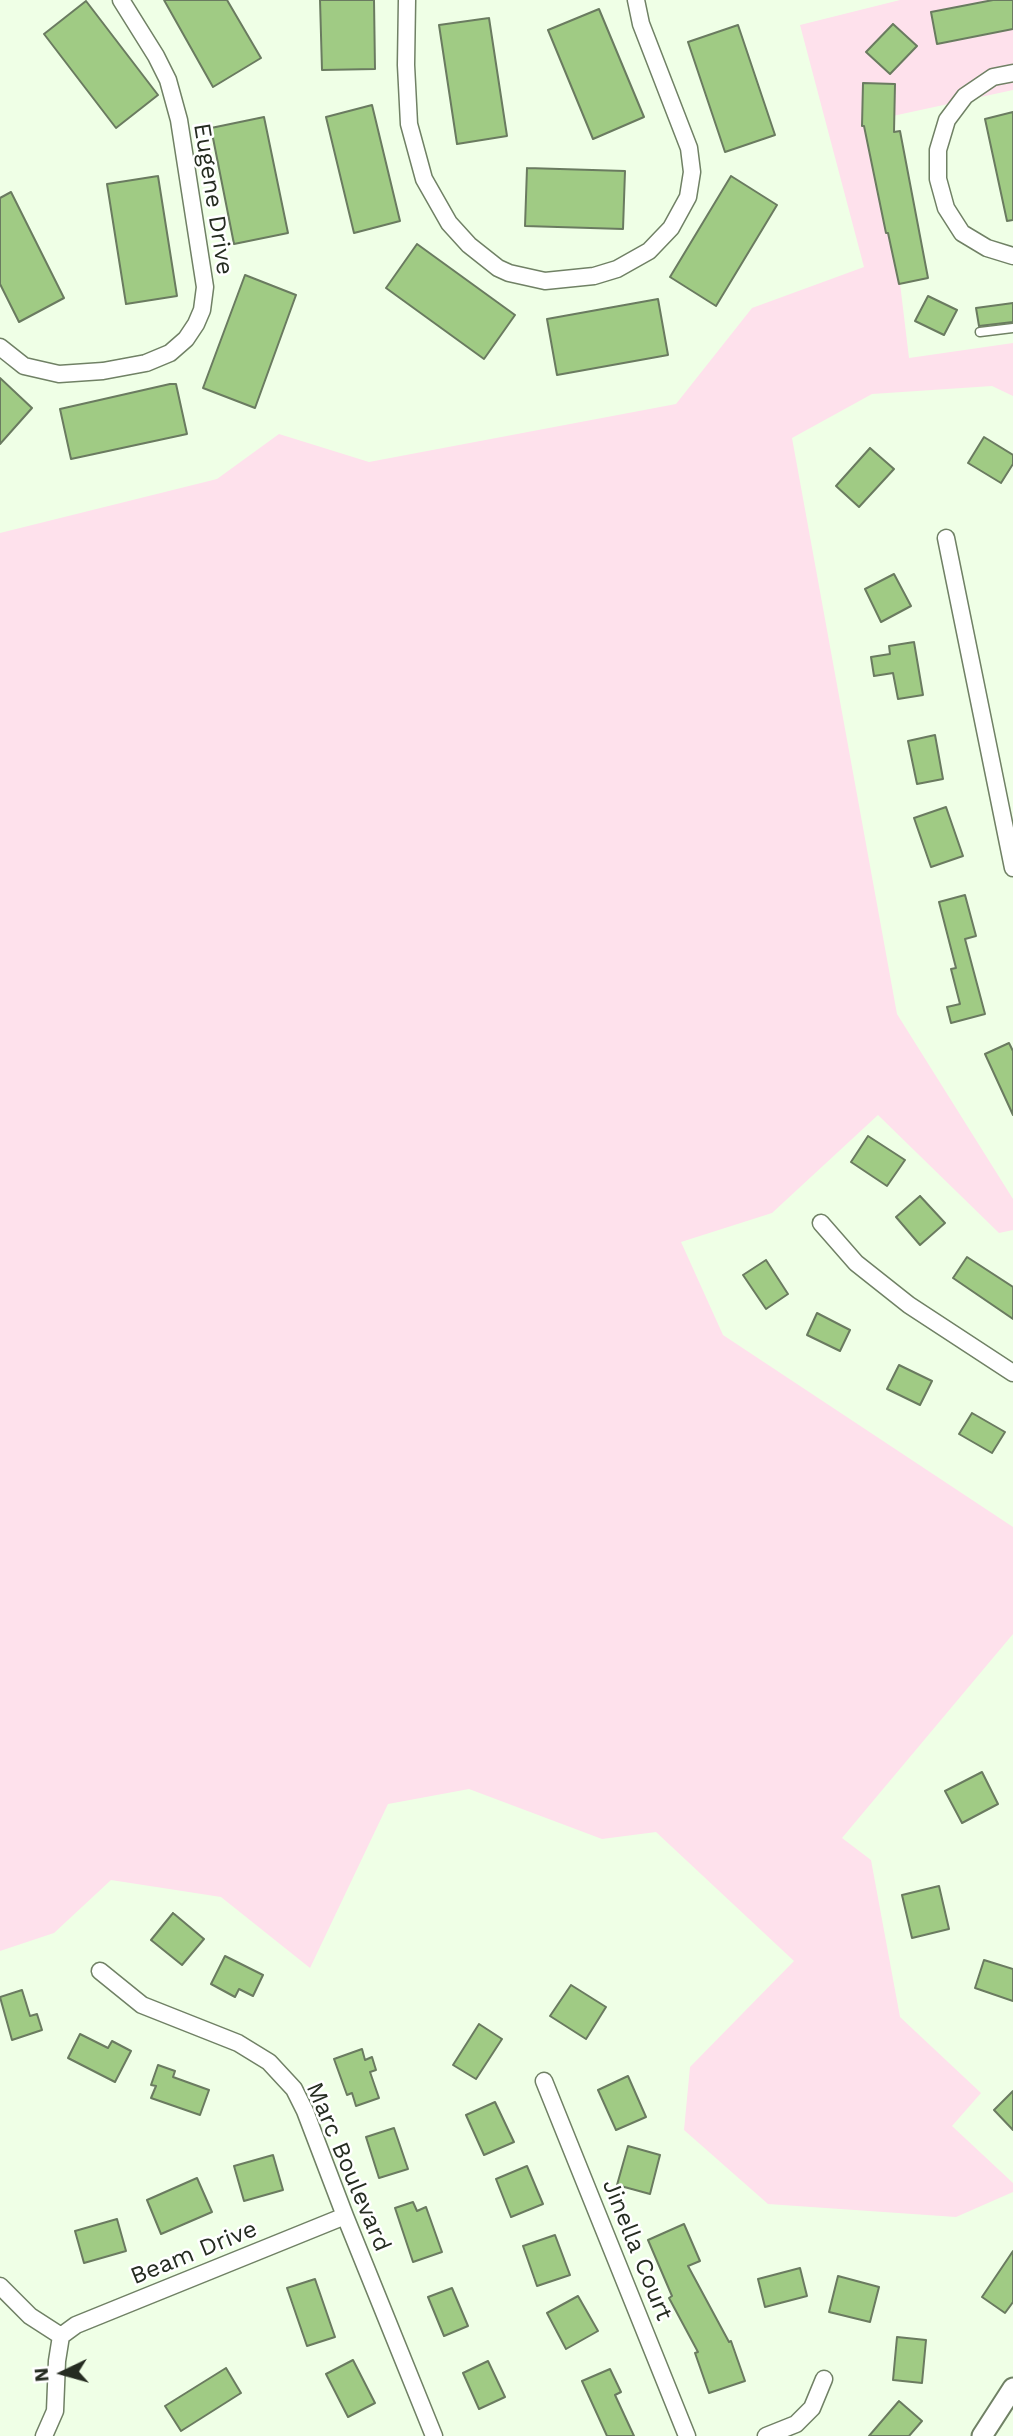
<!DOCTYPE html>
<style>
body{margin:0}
#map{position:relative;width:1013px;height:2436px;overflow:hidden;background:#efffe6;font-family:"Work Sans",sans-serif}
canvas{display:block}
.north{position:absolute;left:28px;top:2338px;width:70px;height:70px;-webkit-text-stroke:5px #fff;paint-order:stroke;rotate:265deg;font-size:19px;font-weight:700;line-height:28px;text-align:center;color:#252c21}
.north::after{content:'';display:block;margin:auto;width:24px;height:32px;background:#252c21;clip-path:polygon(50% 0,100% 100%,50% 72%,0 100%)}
</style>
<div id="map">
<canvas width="1013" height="2436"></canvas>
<div class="north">N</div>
</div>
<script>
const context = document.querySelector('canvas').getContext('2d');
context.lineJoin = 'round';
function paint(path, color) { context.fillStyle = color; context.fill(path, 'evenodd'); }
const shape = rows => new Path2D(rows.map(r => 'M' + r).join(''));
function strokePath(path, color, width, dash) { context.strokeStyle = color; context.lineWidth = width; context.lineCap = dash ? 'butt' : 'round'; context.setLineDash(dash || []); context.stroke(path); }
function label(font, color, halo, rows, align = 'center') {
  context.font = font + ' "Work Sans",sans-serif'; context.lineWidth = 5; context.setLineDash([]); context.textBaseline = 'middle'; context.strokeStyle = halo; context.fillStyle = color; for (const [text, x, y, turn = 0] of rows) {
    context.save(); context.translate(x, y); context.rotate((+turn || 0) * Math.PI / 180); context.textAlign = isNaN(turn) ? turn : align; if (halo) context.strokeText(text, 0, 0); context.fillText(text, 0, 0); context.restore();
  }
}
const green = shape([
 [900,0,1013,0,1013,90,888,117,888,184,909,358,1013,343,1013,396,992,386,872,394,792,438,897,1014,1013,1199,1013,1230,999,1233,878,1115,772,1213,681,1242,723,1335,1013,1527,1013,1634,842,1838,871,1860,900,2017,981,2093,952,2126,1013,2183,1013,2192,956,2217,768,2204,684,2130,690,2067,794,1961,656,1832,602,1839,469,1789,388,1804,310,1968,221,1897,111,1880,54,1933,0,1951,0,533,217,479,279,434,369,462,676,404,752,308,864,267,800,25]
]);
const building = shape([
 [164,0,227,0,261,58,213,87,164,0],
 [320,0,374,0,375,69,322,70,320,0],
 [993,0,1013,0,1013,29,937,44,931,12,993,0],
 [86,1,158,95,116,128,44,34,86,1],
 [599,9,644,117,593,139,548,30,599,9],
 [489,18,507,136,457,144,439,25,489,18],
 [893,24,917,46,890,74,866,52,893,24],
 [738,25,775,135,725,152,688,42,738,25],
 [863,83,895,84,894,132,900,131,928,278,899,284,888,233,886,233,864,126,862,126,863,83],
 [372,105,400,221,354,233,326,117,372,105],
 [1013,112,1013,220,1007,221,985,119,1013,112],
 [264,117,288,233,234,244,211,128,264,117],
 [527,168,625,171,623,229,525,226,527,168],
 [158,176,177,296,126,304,107,184,158,176],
 [731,176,777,205,716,306,670,277,731,176],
 [11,192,64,298,19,322,0,284,0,198,11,192],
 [417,244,515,315,484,359,386,288,417,244],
 [245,275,296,295,255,408,203,388,245,275],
 [928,296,957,310,944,335,915,321,928,296],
 [658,299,668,355,557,375,547,319,658,299],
 [1013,303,1013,322,979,326,976,308,1013,303],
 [0,378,32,408,0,444,0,378],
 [170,384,176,384,187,434,71,459,60,409,170,384],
 [984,437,1013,455,1013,464,1001,483,968,463,984,437],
 [870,448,894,469,859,507,836,486,870,448],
 [894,574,911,606,881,622,865,589,894,574],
 [914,642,923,695,898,699,893,673,874,676,871,657,890,654,889,646,914,642],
 [935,735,943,779,917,784,908,741,935,735],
 [946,807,963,856,931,867,914,818,946,807],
 [965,895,976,936,965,939,985,1014,951,1023,947,1007,960,1004,951,969,956,968,939,902,965,895],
 [1009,1043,1013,1051,1013,1115,985,1054,1009,1043],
 [868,1136,905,1160,887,1186,851,1162,868,1136],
 [920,1196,945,1223,920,1245,896,1217,920,1196],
 [967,1257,1013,1287,1013,1319,953,1278,967,1257],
 [766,1260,788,1294,766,1309,743,1275,766,1260],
 [817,1313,850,1330,840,1351,807,1335,817,1313],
 [899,1365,932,1381,920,1405,887,1389,899,1365],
 [972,1413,1005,1432,992,1453,959,1434,972,1413],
 [982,1772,998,1804,962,1823,945,1791,982,1772],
 [939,1886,949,1929,912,1938,902,1895,939,1886],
 [173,1913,204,1939,182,1965,151,1940,173,1913],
 [225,1956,263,1975,253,1996,239,1989,235,1997,211,1984,225,1956],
 [984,1960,1013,1969,1013,2001,975,1988,984,1960],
 [571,1985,606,2007,586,2039,550,2016,571,1985],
 [22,1990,30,2016,37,2014,42,2030,12,2040,0,1997,22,1990],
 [479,2024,502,2039,476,2079,453,2065,479,2024],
 [80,2034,108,2048,112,2041,131,2051,115,2082,68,2058,80,2034],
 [362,2049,365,2060,372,2057,376,2070,370,2072,379,2098,356,2106,352,2093,347,2095,334,2059,362,2049],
 [158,2065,175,2071,173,2077,209,2090,200,2115,151,2098,156,2086,151,2085,158,2065],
 [628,2076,646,2117,616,2130,598,2090,628,2076],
 [1013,2091,1013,2130,994,2110,1013,2091],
 [495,2102,514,2142,484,2155,466,2115,495,2102],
 [394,2128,408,2169,379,2178,366,2137,394,2128],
 [628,2146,660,2155,650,2194,617,2185,628,2146],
 [273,2155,283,2190,244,2201,234,2166,273,2155],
 [527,2166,543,2204,511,2217,496,2179,527,2166],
 [197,2178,212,2212,161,2234,147,2200,197,2178],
 [413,2202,417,2211,426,2207,442,2252,413,2262,395,2208,413,2202],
 [117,2219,126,2251,84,2263,75,2231,117,2219],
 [684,2224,700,2261,688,2266,729,2342,731,2341,745,2381,709,2393,695,2353,698,2352,669,2298,672,2296,648,2240,684,2224],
 [555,2235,570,2275,537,2286,523,2246,555,2235],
 [1013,2251,1013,2302,1005,2313,982,2297,1013,2251],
 [800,2268,807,2296,765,2307,758,2279,800,2268],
 [838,2276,879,2287,870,2322,829,2312,838,2276],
 [315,2279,335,2337,307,2346,287,2288,315,2279],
 [452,2288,468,2326,444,2336,428,2297,452,2288],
 [578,2296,598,2331,566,2349,547,2313,578,2296],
 [897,2337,926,2340,922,2383,893,2380,897,2337],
 [353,2360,375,2403,348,2417,326,2374,353,2360],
 [488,2361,505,2397,479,2409,463,2373,488,2361],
 [226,2368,241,2393,181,2431,165,2406,226,2368],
 [610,2369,621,2392,615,2395,634,2436,607,2436,582,2381,610,2369],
 [899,2401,922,2421,909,2436,869,2436,899,2401]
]);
const service = shape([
 [980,332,1013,328]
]);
const minor = shape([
 [407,0,406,65,409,124,424,179,449,223,469,245,498,268,509,273,545,281,594,276,617,269,649,251,671,228,688,197,692,172,689,148,641,24,636,0],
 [1013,73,993,77,965,96,947,120,938,150,938,179,946,208,962,233,987,248,1013,256],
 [0,347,24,366,59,374,103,371,146,363,170,353,186,339,196,324,202,310,205,287,179,120,168,80,156,56,121,0],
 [946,538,1013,868],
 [821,1223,856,1263,909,1305,1013,1373],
 [100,1971,142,2005,238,2043,269,2062,294,2089,305,2111,345,2216,434,2436],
 [544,2081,687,2436],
 [0,2286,30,2316,61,2336,57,2361,55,2411,44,2436],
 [61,2336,76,2325,345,2216],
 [766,2436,796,2424,812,2408,824,2379]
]);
const tertiary = shape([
 [982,2436,1013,2388]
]);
const streetNames = [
 ["Eugene Drive",213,199,81],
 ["Marc Boulevard",348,2167,67],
 ["Jinella Court",637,2250,68],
 ["Beam Drive",194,2253,-22]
];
paint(green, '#fee1ec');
paint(building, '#a0cb84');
strokePath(building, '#6a7b60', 2);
strokePath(service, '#708165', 11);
strokePath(minor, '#708165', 19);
strokePath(tertiary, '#708165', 23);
strokePath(service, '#fff', 8);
strokePath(minor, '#fff', 16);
strokePath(tertiary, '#fff', 19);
label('24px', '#252c21', '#fff', streetNames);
</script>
